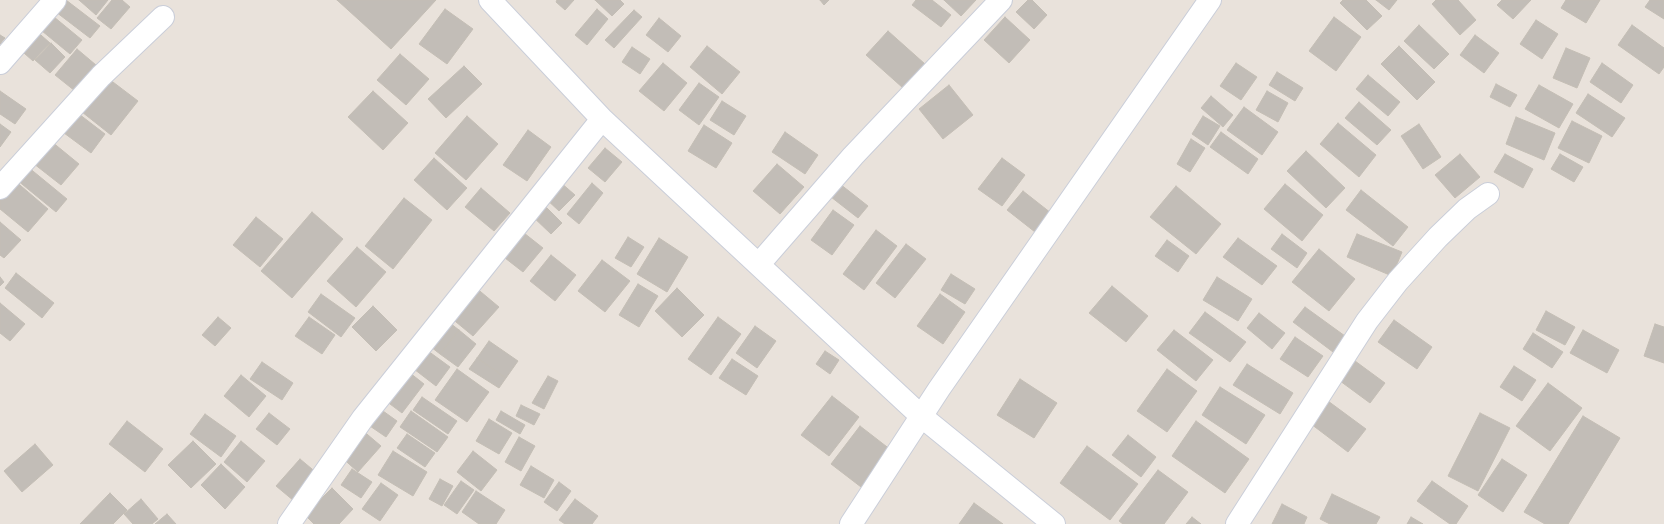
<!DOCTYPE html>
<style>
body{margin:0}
canvas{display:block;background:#e9e2db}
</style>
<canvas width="1664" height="524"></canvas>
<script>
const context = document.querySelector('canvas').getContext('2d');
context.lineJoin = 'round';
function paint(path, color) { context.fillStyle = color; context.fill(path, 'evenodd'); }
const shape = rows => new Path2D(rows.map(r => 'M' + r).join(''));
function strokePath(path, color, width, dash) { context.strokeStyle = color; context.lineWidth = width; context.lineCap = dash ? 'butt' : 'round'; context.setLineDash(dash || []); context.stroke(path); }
const building = shape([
 [59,0,66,0,100,26,90,38,52,9,59,0],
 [79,0,108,0,96,15,79,0],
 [112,0,122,0,130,7,111,29,97,18,112,0],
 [337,0,436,0,391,49,337,0],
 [557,0,574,0,565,10,556,2,557,0],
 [595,0,620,0,624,4,612,16,595,0],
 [820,0,829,0,824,5,820,0],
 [916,0,932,0,951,15,941,27,912,5,916,0],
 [944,0,976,0,961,16,944,0],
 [1028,0,1032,0,1047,15,1034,29,1016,12,1028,0],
 [1343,0,1366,0,1382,16,1367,30,1340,3,1343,0],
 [1376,0,1397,0,1389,10,1376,0],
 [1436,0,1458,0,1476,20,1460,35,1432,4,1436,0],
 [1502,0,1531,0,1513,19,1497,5,1502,0],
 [1566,0,1600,0,1586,23,1561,8,1566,0],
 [1650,0,1664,0,1664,19,1645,7,1650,0],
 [445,9,473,29,447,64,419,44,445,9],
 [597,9,608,19,587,45,575,35,597,9],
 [634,10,642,17,614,48,605,40,634,10],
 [48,12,82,40,70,54,36,26,48,12],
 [1005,17,1030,40,1009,63,984,40,1005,17],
 [1334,17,1361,37,1336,71,1309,51,1334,17],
 [659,18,681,36,668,52,646,35,659,18],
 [1536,20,1558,34,1542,59,1520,44,1536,20],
 [1419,25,1449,54,1434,69,1404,41,1419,25],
 [1632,25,1664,48,1664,67,1659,74,1618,45,1632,25],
 [33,28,50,43,33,61,16,46,33,28],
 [888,31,925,64,903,88,866,55,888,31],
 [0,35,5,38,0,44,0,35],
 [1475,35,1499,53,1484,73,1460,55,1475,35],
 [51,43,65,57,50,73,35,60,51,43],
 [707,46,740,72,722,94,690,67,707,46],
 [1399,46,1435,82,1417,100,1381,64,1399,46],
 [632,47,650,59,640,74,622,62,632,47],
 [1566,48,1590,58,1577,88,1553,78,1566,48],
 [77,49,96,65,75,91,55,75,77,49],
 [400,54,429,79,406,105,377,80,400,54],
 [663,63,687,83,664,111,639,91,663,63],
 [1236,63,1257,77,1241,100,1220,86,1236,63],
 [1602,63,1633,85,1621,103,1590,82,1602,63],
 [464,66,482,84,446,118,428,99,464,66],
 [1277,72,1303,88,1295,101,1269,85,1277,72],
 [1368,75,1400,102,1388,116,1356,89,1368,75],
 [109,79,138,101,111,135,82,112,109,79],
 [699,83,719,97,699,125,679,110,699,83],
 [1496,84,1517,95,1510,107,1490,97,1496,84],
 [949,85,973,115,943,139,919,109,949,85],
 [1539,85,1573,104,1559,128,1525,109,1539,85],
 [0,91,26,109,15,124,0,114,0,91],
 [373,91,408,123,383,150,348,117,373,91],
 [1267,91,1288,103,1278,122,1256,110,1267,91],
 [1588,94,1625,118,1612,137,1576,113,1588,94],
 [1211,96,1233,115,1223,127,1201,108,1211,96],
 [722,101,746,116,734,135,710,120,722,101],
 [1359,102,1391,130,1377,145,1345,118,1359,102],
 [1244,107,1278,132,1262,155,1227,130,1244,107],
 [75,111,105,134,91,153,60,130,75,111],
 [467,116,498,144,466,180,435,153,467,116],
 [1203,116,1220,126,1208,145,1192,134,1203,116],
 [1516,117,1555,133,1544,160,1506,144,1516,117],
 [1572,121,1602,136,1589,163,1558,148,1572,121],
 [1338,123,1376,155,1359,177,1320,144,1338,123],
 [0,124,11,132,0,147,0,124],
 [1419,124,1441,157,1423,169,1401,136,1419,124],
 [704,125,732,143,716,168,688,151,704,125],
 [528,130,551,147,527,181,503,165,528,130],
 [785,132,818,155,805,174,772,152,785,132],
 [1221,132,1258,159,1248,174,1210,147,1221,132],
 [46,137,79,164,61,185,29,160,46,137],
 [1191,139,1205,148,1190,172,1177,164,1191,139],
 [605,148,622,162,605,182,588,168,605,148],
 [1306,151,1345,188,1326,208,1287,171,1306,151],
 [1460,154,1480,177,1455,198,1435,175,1460,154],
 [1505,154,1533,169,1523,188,1494,172,1505,154],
 [1560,154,1583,167,1574,182,1551,169,1560,154],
 [434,158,467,188,447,210,414,180,434,158],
 [1002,158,1025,175,1002,206,978,189,1002,158],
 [777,164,804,187,780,214,753,191,777,164],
 [28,167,67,199,56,212,17,180,28,167],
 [14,180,48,209,28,232,0,209,0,197,14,180],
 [560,182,575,195,559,211,545,198,560,182],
 [592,183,603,193,579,224,567,214,592,183],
 [840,184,868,206,858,218,831,197,840,184],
 [1285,184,1323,215,1302,241,1264,209,1285,184],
 [1176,186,1221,224,1196,254,1150,217,1176,186],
 [481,188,510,213,494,231,465,207,481,188],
 [1361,190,1408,227,1393,246,1346,210,1361,190],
 [1023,191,1051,213,1035,232,1007,210,1023,191],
 [404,198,432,220,393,269,365,246,404,198],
 [541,202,562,223,551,234,530,214,541,202],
 [833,210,854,225,832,255,811,240,833,210],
 [312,212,343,239,292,298,261,271,312,212],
 [256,217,283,239,260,267,233,245,256,217],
 [0,222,21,240,4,258,0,255,0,222],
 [876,230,897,246,864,290,843,274,876,230],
 [524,233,543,248,523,272,505,258,524,233],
 [1282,234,1307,253,1297,268,1271,249,1282,234],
 [1357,234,1402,252,1392,276,1347,257,1357,234],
 [628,237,644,247,631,267,615,258,628,237],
 [659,238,688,257,667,292,637,274,659,238],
 [1238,238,1277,266,1262,285,1223,257,1238,238],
 [1167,240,1189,256,1178,272,1155,256,1167,240],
 [906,244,926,259,895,298,876,283,906,244],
 [357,247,386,272,356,307,327,281,357,247],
 [1319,249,1355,279,1329,311,1292,282,1319,249],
 [551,255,576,275,555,301,530,281,551,255],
 [602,260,630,281,605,312,578,291,602,260],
 [16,273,54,303,42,318,5,288,16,273],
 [951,274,975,289,965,304,941,290,951,274],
 [0,277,4,282,0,286,0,277],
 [1217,277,1252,299,1238,321,1203,300,1217,277],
 [638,284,658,296,639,327,619,315,638,284],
 [1112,286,1148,316,1126,342,1089,313,1112,286],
 [475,287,499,307,473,336,450,317,475,287],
 [677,288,704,315,682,337,655,311,677,288],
 [321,294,355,318,341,337,308,312,321,294],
 [940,294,965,312,943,344,917,326,940,294],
 [0,303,25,324,10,341,0,333,0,303],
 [373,306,397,330,376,351,352,327,373,306],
 [1305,307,1345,336,1333,352,1293,322,1305,307],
 [1546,311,1575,327,1565,345,1536,330,1546,311],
 [1205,312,1246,342,1230,362,1189,333,1205,312],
 [1259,313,1285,333,1272,349,1247,328,1259,313],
 [218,317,231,328,215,346,202,335,218,317],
 [309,317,335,335,322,354,295,336,309,317],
 [718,317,741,334,711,375,688,359,718,317],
 [446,320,459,330,440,354,427,344,446,320],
 [1394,320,1432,347,1417,369,1378,342,1394,320],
 [1655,324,1664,327,1664,363,1644,356,1655,324],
 [755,326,776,341,757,368,736,353,755,326],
 [459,330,476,344,458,367,440,354,459,330],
 [1174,330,1213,360,1196,381,1157,350,1174,330],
 [1583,330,1619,350,1607,373,1570,353,1583,330],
 [1533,333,1563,352,1552,368,1523,349,1533,333],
 [1295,337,1323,356,1308,377,1280,359,1295,337],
 [489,341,518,361,506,378,477,358,489,341],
 [424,348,450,367,436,386,410,366,424,348],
 [825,351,839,360,830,374,816,364,825,351],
 [477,358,506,378,499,388,469,369,477,358],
 [1351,358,1385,383,1370,403,1336,378,1351,358],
 [732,359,758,376,746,395,719,378,732,359],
 [262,362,293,383,282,400,250,379,262,362],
 [1247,364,1293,393,1280,414,1233,385,1247,364],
 [1514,366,1536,380,1522,401,1500,387,1514,366],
 [405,369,424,384,402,413,382,398,405,369],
 [457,369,489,392,467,422,435,400,457,369],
 [1167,369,1197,391,1167,432,1137,411,1167,369],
 [241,375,266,396,249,417,224,396,241,375],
 [548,376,558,381,544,409,532,403,548,376],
 [1020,379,1057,403,1034,438,997,415,1020,379],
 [1548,383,1582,408,1550,451,1516,426,1548,383],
 [1220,387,1265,415,1246,444,1202,415,1220,387],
 [832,396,859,417,829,456,801,435,832,396],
 [422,397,457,421,448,434,413,410,422,397],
 [1328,401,1366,429,1348,452,1311,424,1328,401],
 [521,405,540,414,534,425,516,416,521,405],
 [376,406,397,421,386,437,364,422,376,406],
 [411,411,448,437,437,452,400,427,411,411],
 [501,411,525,425,520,434,496,420,501,411],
 [269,413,290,429,277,445,256,429,269,413],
 [1480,413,1510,428,1478,491,1448,476,1480,413],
 [205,414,236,436,221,457,190,434,205,414],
 [1583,416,1620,438,1568,524,1545,524,1524,512,1583,416],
 [489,419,512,433,499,454,476,441,489,419],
 [127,421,163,449,145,472,109,444,127,421],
 [1196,421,1249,459,1225,493,1172,456,1196,421],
 [860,426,891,450,861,487,831,464,860,426],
 [361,429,381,446,358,472,339,455,361,429],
 [407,434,435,453,425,467,397,448,407,434],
 [1128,435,1156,457,1141,477,1112,455,1128,435],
 [519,437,535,446,521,471,505,462,519,437],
 [193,441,216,464,191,488,168,465,193,441],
 [241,441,265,461,247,482,224,462,241,441],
 [35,444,53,465,22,492,4,471,35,444],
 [1087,446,1138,484,1110,520,1060,483,1087,446],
 [393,451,427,472,413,496,378,475,393,451],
 [473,451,497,470,481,491,457,472,473,451],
 [300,459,318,474,294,501,276,486,300,459],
 [1502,459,1527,475,1503,512,1478,495,1502,459],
 [221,464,245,487,225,509,201,485,221,464],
 [531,466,554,480,544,498,520,485,531,466],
 [352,469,372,482,361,498,341,485,352,469],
 [1158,470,1188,492,1164,524,1123,524,1119,521,1158,470],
 [440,479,453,486,442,506,429,499,440,479],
 [461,481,474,490,457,514,444,505,461,481],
 [1432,481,1468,506,1456,524,1450,524,1417,501,1432,481],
 [559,482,571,491,557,511,544,502,559,482],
 [381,483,398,495,380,521,362,509,381,483],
 [332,488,353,509,339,524,314,524,305,515,332,488],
 [476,491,505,510,496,524,479,524,462,512,476,491],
 [110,493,127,510,113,524,80,524,110,493],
 [1332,494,1380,517,1376,524,1330,524,1320,519,1332,494],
 [141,499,158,519,152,524,133,524,124,514,141,499],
 [575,499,598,516,592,524,565,524,559,520,575,499],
 [974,503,1003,524,959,524,974,503],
 [1282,504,1307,517,1304,524,1272,524,1282,504],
 [167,514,176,524,155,524,167,514],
 [1192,517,1201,524,1186,524,1192,517],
 [1411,517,1423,524,1407,524,1411,517]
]);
const minor = shape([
 [490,0,602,119,921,416,1054,524],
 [0,63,55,0],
 [0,188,101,76,163,17],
 [759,264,853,156,1001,0],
 [289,524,363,418,602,119],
 [851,524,939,389,1210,0],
 [1237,524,1367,321,1398,281,1438,237,1467,209,1488,194]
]);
paint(building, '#c2bdb7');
strokePath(building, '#c4beb5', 1);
strokePath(minor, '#caced9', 24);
strokePath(minor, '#fff', 22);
</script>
